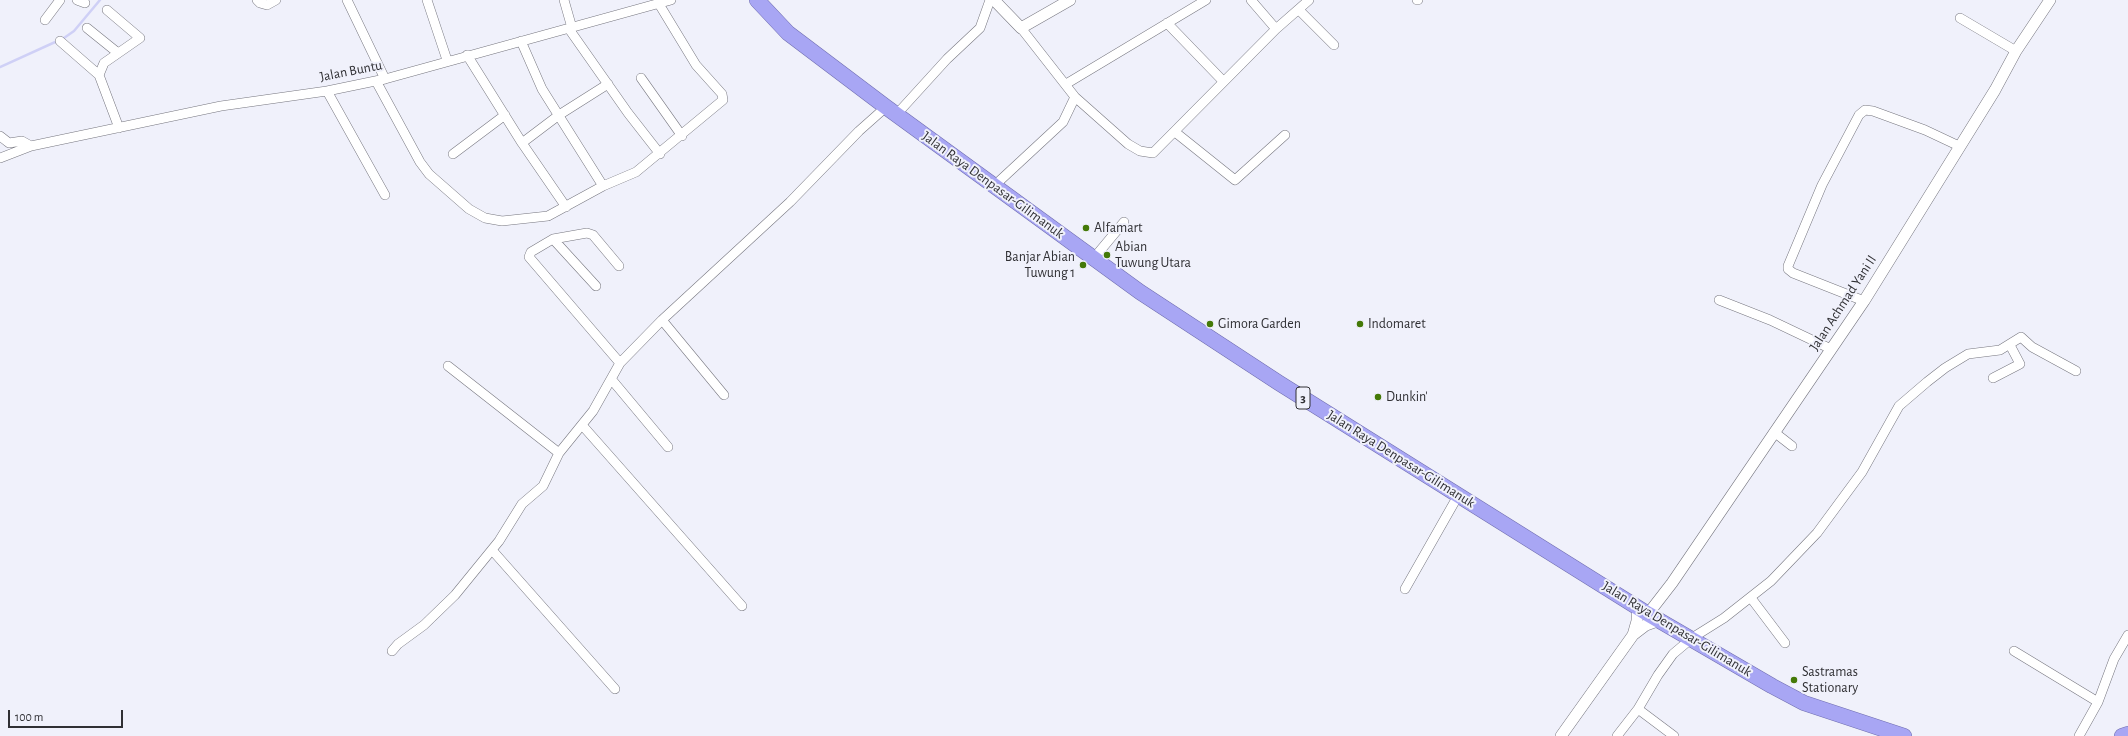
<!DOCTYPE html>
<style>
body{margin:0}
#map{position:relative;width:2128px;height:736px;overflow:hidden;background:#f0f1fb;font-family:"Alegreya Sans",sans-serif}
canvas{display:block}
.scale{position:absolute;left:8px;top:710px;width:115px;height:18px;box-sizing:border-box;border:2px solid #303034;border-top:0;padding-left:5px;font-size:12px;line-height:14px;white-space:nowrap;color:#303034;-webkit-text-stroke:3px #f0f1fb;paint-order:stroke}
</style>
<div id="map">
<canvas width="2128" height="736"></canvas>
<div class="scale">100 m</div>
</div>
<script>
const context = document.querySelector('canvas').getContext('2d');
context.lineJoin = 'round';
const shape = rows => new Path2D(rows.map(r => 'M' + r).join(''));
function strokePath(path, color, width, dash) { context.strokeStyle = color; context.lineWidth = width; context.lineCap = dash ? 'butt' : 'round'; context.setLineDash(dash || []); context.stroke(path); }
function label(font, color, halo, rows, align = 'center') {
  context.font = font + ' "Alegreya Sans",sans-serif'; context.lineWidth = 4; context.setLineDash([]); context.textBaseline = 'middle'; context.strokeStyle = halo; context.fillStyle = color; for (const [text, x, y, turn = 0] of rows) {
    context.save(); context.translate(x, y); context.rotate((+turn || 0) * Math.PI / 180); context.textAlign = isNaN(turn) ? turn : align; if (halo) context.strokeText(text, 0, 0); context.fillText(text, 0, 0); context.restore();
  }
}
const stream = shape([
 [0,67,64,38,74,31,100,0]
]);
const minor = shape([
 [77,0,85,3],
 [257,0,260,3,267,5,276,0],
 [347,0,385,79],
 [427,0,447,60],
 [564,0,572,28],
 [1251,0,1276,29],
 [1417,0,1418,0],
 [1299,10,1334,45],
 [1960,18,2016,51],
 [45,20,60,0],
 [1167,23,1223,81],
 [87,28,118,53],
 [569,29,628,113,660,154],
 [60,41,99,75,119,128],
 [521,41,542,89,603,186],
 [467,55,522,143,566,207],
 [99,75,104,63,140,38,107,10],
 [641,78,682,136],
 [376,81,420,162,429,174,469,209,485,218,502,221,548,216,603,186,636,172,723,100,722,94,696,65,659,4],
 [1066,84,1206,0],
 [327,91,385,195],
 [1075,97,1128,144,1140,151,1153,153,1276,29,1309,0],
 [896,115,947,59,980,28,990,0],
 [1175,132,1235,180,1285,135],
 [0,136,9,143,22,141,31,146],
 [522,143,559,115,608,84],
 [453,154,505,115],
 [0,158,31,146,221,106,327,91,385,79,671,0],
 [994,186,1063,122,1075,97,1021,28],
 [553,239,596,286],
 [1094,258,1124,222],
 [619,266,593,235,587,233,553,239,531,252,529,257,620,363],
 [1719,300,1770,320,1831,349],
 [1864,301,1793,273,1788,269,1788,266,1822,185,1859,115,1865,110,1873,111,1925,130,1959,146],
 [662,320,724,395],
 [448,366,559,453],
 [1993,378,2020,364,2010,345],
 [612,380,668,447],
 [582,425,742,606],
 [1774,432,1792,446],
 [492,550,615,689],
 [1405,589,1459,494],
 [1751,598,1785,643],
 [392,651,398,644,424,625,455,595,499,541,522,504,543,486,559,453,593,411,620,363,662,320,790,202,859,131,886,107],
 [2014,651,2098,702],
 [1638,709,1674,736],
 [1617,736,1638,709,1658,675,1673,654,1692,638,1724,618,1771,581,1817,533,1862,472,1899,406,1927,382,1945,368,1968,354,2000,350,2021,337,2032,347,2076,371],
 [2079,736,2098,702,2114,659,2128,635]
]);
const tertiary = shape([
 [994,0,1021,28,1070,0],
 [1648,614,1672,583,1864,301,1995,90,2016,51,2050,0],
 [1633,635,1646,625,1660,620],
 [1561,736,1633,635,1637,621,1638,607]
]);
const trunk = shape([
 [757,0,788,33,886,107,1140,292,1279,383,1648,614,1772,686,1804,703,1904,736],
 [2122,736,2128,734]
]);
const markers = [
 [1086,228,4,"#447907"],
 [1107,255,4,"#447907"],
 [1083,265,4,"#447907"],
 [1210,324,4,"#447907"],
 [1360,324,4,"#447907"],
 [1378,397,4,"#447907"],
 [1794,680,4,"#447907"]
];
const shields = [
 [1303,398,14]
];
const shieldNames = [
 ["3",1303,398]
];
const streetNames = [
 ["Jalan Buntu",351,71,-11],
 ["Jalan Raya Denpasar-Gilimanuk",993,185,36],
 ["Jalan Achmad Yani II",1843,303,-57],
 ["Jalan Raya Denpasar-Gilimanuk",1401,459,32],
 ["Jalan Raya Denpasar-Gilimanuk",1677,629,31]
];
const poiNames = [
 ["Alfamart",1094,228],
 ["Abian",1115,247],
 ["Tuwung Utara",1115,263],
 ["Banjar Abian",1075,257,"right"],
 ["Tuwung 1",1075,273,"right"],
 ["Gimora Garden",1218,324],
 ["Indomaret",1368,324],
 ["Dunkin'",1386,397],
 ["Sastramas",1802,672],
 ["Stationary",1802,688]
];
strokePath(stream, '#cfd0f6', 2.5);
strokePath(minor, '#76767f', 10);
strokePath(tertiary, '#76767f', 12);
strokePath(trunk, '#706eaf', 16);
strokePath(minor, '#fff', 9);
strokePath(tertiary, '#fff', 11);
strokePath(trunk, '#a8a6f4', 15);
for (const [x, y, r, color] of markers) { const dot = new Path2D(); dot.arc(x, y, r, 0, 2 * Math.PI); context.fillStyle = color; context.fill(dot); strokePath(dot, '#f0f1fb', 1.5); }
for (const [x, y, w] of shields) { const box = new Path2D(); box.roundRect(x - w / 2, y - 11, w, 22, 3); context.fillStyle = '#f0f1fb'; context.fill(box); strokePath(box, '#303034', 1); }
label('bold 13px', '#303034', null, shieldNames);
label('14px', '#303034', '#f0f1fb', streetNames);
label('14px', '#303034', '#f0f1fb', poiNames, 'left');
</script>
